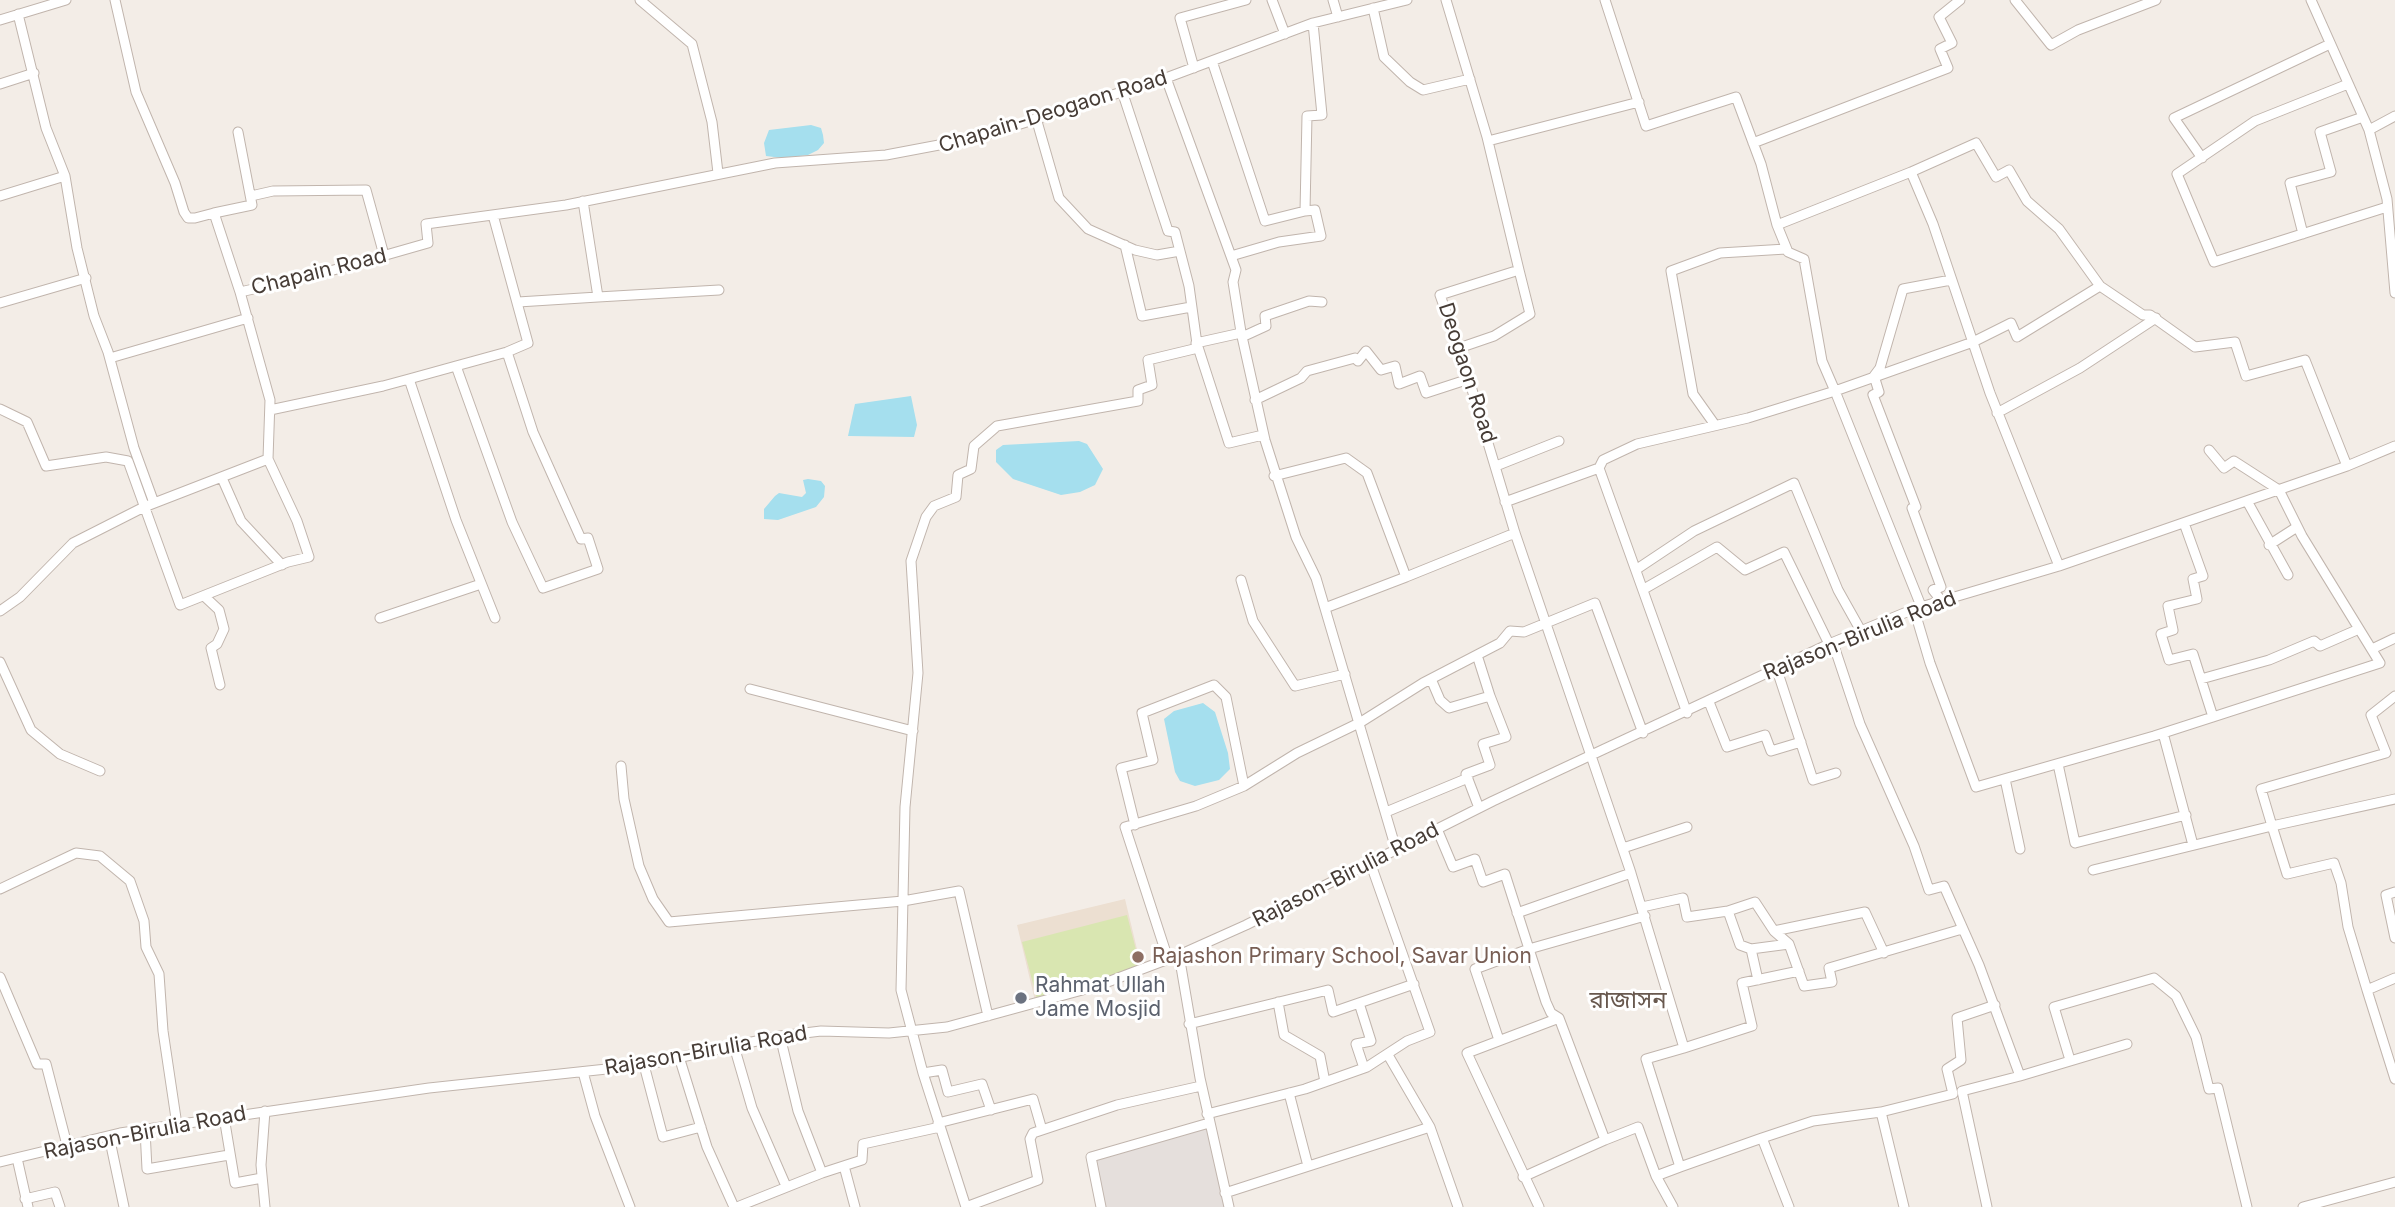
<!DOCTYPE html>
<meta charset="utf-8">
<style>
body{margin:0}
canvas{display:block;background:#f3ede7}
</style>
<canvas width="2395" height="1207"></canvas>
<script>
const context = document.querySelector('canvas').getContext('2d');
context.lineJoin = 'round';
function paint(path, color) { context.fillStyle = color; context.fill(path, 'evenodd'); }
const shape = rows => new Path2D(rows.map(r => 'M' + r).join(''));
function strokePath(path, color, width, dash) { context.strokeStyle = color; context.lineWidth = width; context.lineCap = dash ? 'butt' : 'round'; context.setLineDash(dash || []); context.stroke(path); }
function label(font, color, halo, rows, align = 'center') {
  context.font = font + ' Inter,"Noto Sans Bengali",sans-serif'; context.lineWidth = 6; context.setLineDash([]); context.textBaseline = 'middle'; context.strokeStyle = halo; context.fillStyle = color; for (const [text, x, y, turn = 0] of rows) {
    context.save(); context.translate(x, y); context.rotate((+turn || 0) * Math.PI / 180); context.textAlign = isNaN(turn) ? turn : align; if (halo) context.strokeText(text, 0, 0); context.fillText(text, 0, 0); context.restore();
  }
}
const industrial = shape([
 [1208,1128,1227,1207,1106,1207,1094,1160]
]);
const education = shape([
 [1125,899,1143,974,1036,1005,1017,925]
]);
const green = shape([
 [1127,915,1142,973,1037,999,1022,942]
]);
const water = shape([
 [811,125,821,128,823,135,824,143,818,150,808,155,782,158,766,156,764,143,769,130],
 [911,396,917,425,914,437,848,436,855,404],
 [1079,441,1087,444,1103,469,1095,485,1080,492,1061,495,1013,479,996,462,996,450,1003,445],
 [808,479,821,481,825,486,824,497,816,507,778,520,764,519,764,509,775,496,779,493,802,497,806,493,803,480],
 [1203,703,1215,712,1228,753,1230,769,1219,780,1195,786,1180,781,1175,772,1164,719,1174,711]
]);
const minor = shape([
 [115,0,136,92,175,183,184,212,188,218,195,218,214,213],
 [640,0,692,44,712,122,718,173],
 [1272,0,1285,34],
 [1333,0,1338,17],
 [1446,0,1487,137,1519,270,1440,295,1464,363,1515,533,1630,870,1684,1048,1646,1059,1680,1167,1762,1138,1789,1207],
 [1605,0,1646,126,1736,97,1761,164,1777,225,1911,172,1933,224,1990,393,2059,566],
 [2015,0,2051,45,2078,30,2156,0],
 [2311,0,2369,130,2387,199,2395,293],
 [1373,8,1384,57,1410,82,1423,90,1470,79],
 [18,14,46,128,65,176,77,248,94,316,108,352,134,448,154,503],
 [0,20,66,0],
 [1212,61,1265,221,1305,211,1307,116,1322,115,1313,23],
 [1194,68,1180,18,1246,0],
 [1166,78,1236,270,1233,282,1241,332,1265,440,1296,537,1316,578,1396,849],
 [0,84,34,73],
 [2348,84,2255,121,2177,174,2214,262,2387,207],
 [1122,91,1168,231,1175,232,1189,286,1197,344,1229,443,1263,435],
 [1036,118,1059,198,1088,229,1135,250,1157,255,1180,251],
 [2369,130,2395,116],
 [238,132,252,205,214,213,240,292],
 [1488,141,1639,102],
 [1753,143,1948,68,1940,49,1952,43,1939,17,1960,0],
 [2202,158,2174,118,2330,44],
 [1911,172,1976,143,1996,177,2009,170,2027,201,2059,229,2100,286],
 [0,196,65,176],
 [251,196,273,191,366,190,384,255],
 [493,215,528,343,507,352],
 [2303,234,2290,183,2331,172,2320,132,2363,117],
 [1125,245,1142,316,1191,307],
 [1231,256,1279,242,1321,236,1315,210,1305,211],
 [598,297,719,290],
 [518,302,598,297,583,201],
 [0,303,86,278],
 [1242,337,1266,326,1265,316,1309,301,1322,302],
 [1196,343,1241,333],
 [1459,348,1494,336,1530,314,1519,270],
 [110,358,248,318],
 [409,379,456,520,495,618],
 [1255,400,1301,378,1307,371,1355,358,1358,361,1366,351,1381,370,1395,366,1399,384,1420,376,1426,393,1469,379],
 [0,409,27,422,46,466,106,457,128,461,180,605,288,562,309,557,297,521,268,459],
 [270,410,383,386,409,379,456,366,507,352,533,432,581,539,588,538,598,569,543,588,512,522,456,366],
 [1997,413,2080,368,2156,318],
 [1715,425,1693,394,1671,271,1720,253,1786,249],
 [1496,466,1559,441],
 [1599,468,1603,460,1637,444,1748,418,1835,391,1822,361,1804,259,1788,252,1777,225],
 [1274,476,1346,458,1367,473,1406,577,1515,533],
 [222,478,241,521,282,565],
 [2247,501,2288,575],
 [1505,502,1599,468,1687,713],
 [2184,523,2203,576,2193,579,2197,599,2168,606,2173,630,2161,634,2169,660,2193,654,2213,717],
 [2269,545,2297,527],
 [1637,569,1694,531,1794,483,1838,590,1861,631],
 [1241,580,1253,621,1295,686,1345,674],
 [1644,589,1717,547,1745,570,1784,552,1829,644],
 [204,596,219,610,224,629,217,644,211,648,220,685],
 [1940,599,1933,590,1941,587,1912,508,1916,507,1873,395,1879,392,1874,376,1880,368,1903,289,1951,280],
 [1921,606,1835,391,1973,342,2011,323,2017,337,2100,286,2143,315,2150,315,2195,347,2235,342,2246,376,2305,360,2347,466],
 [1325,608,1406,577],
 [1914,609,1930,663,1976,787,2154,736,2380,663,2302,536,2279,490,2234,461,2224,468,2209,450],
 [0,611,20,597,73,543,144,507,268,459,270,400,240,292,316,275,428,243,426,224,566,205,775,163,886,155,976,138,1166,78,1313,23,1407,0],
 [380,618,481,584],
 [1833,643,1860,724,1914,846,1929,890,1944,886,1979,965,2020,1076,1962,1091,1987,1207],
 [2372,649,2395,638],
 [1477,655,1490,696],
 [0,662,31,730,60,754,100,771],
 [1777,670,1813,780,1836,773],
 [1431,679,1440,700,1449,708,1490,696,1506,737,1483,744,1490,765,1466,774,1479,808],
 [2201,679,2269,660,2314,641,2320,646,2359,629],
 [750,689,913,731],
 [2395,696,2371,715,2386,753,2261,789,2272,826,2395,799],
 [1709,702,1727,747,1765,735,1771,751,1801,742],
 [2163,733,2193,845],
 [2058,764,2075,843,2186,815],
 [621,766,624,799,639,866,653,899,669,922,903,901,959,891,988,1016],
 [2005,779,2020,849],
 [1386,812,1468,778],
 [1135,825,1121,768,1153,760,1142,713,1214,685,1226,697,1244,786],
 [1437,829,1453,867,1475,859,1483,882,1505,874,1546,1002,1551,1013,1559,1018],
 [1623,848,1687,827],
 [2093,870,2272,826,2287,874,2334,863,2341,883,2348,927,2367,990],
 [0,889,76,853,100,856,130,881,144,921,146,947,159,974,163,1031,177,1125],
 [2395,892,2386,895,2395,938],
 [1642,907,1683,898,1687,917,1728,911],
 [1517,913,1631,873],
 [1774,931,1865,912,1884,953],
 [1789,944,1774,931,1755,902,1728,911,1740,945,1751,949,1789,944,1804,986,1832,982,1829,968,1962,929],
 [1751,949,1758,980],
 [1179,955,1200,1078,1229,1207],
 [1168,959,1125,827,1196,806,1244,786,1297,753,1361,722,1423,683,1500,643,1510,631,1524,632,1595,603,1643,733],
 [0,977,37,1064,46,1064,67,1145],
 [2395,978,2367,990,2395,1079],
 [1278,1002,1284,1035,1320,1056,1325,1082],
 [1359,1003,1414,984],
 [1189,1024,1328,990,1333,1012,1359,1003,1371,1041,1356,1044,1364,1068],
 [780,1036,798,1111,822,1173,862,1160,863,1144,940,1127],
 [1499,1040,1475,969,1529,949,1645,916],
 [734,1046,752,1108,786,1186],
 [1684,1048,1752,1026,1742,983,1799,971],
 [1388,1055,1430,1127],
 [680,1060,707,1147,734,1207],
 [2070,1060,2054,1007,2154,978,2176,996,2196,1037,2209,1089,2218,1088,2247,1207],
 [644,1065,663,1137,701,1127],
 [583,1072,595,1116,630,1207],
 [923,1073,942,1070,948,1092,982,1084,991,1110],
 [2020,1076,2127,1044],
 [1289,1093,1308,1166],
 [1207,1114,1305,1089,1367,1067,1407,1041,1430,1032,1370,862],
 [224,1117,235,1183,262,1178],
 [938,1123,1033,1099,1042,1130],
 [145,1130,147,1169,229,1155],
 [109,1136,124,1207],
 [1762,1138,1813,1121,1881,1112],
 [17,1158,28,1207],
 [0,1162,120,1133,429,1088,644,1065,780,1036,821,1031,889,1033,947,1027,1097,986,1179,955,1246,925,1493,801,1829,644,1914,609,2059,566,2347,466,2395,446],
 [844,1166,855,1207],
 [1656,1176,1680,1167],
 [1523,1177,1605,1140],
 [1225,1193,1430,1127,1458,1207],
 [25,1199,55,1192,60,1207],
 [265,1207,261,1165,265,1111],
 [737,1207,822,1173],
 [966,1207,923,1073,901,990,905,807,918,673,911,561,926,517,934,506,956,497,958,475,971,469,974,446,997,426,1138,401,1138,390,1152,385,1148,360,1198,348],
 [966,1207,1038,1180,1030,1139,1033,1133,1117,1105,1201,1086],
 [1101,1207,1091,1157,1209,1123],
 [1539,1207,1467,1053,1559,1018,1605,1140,1638,1127,1656,1176,1673,1207],
 [1904,1207,1881,1112,1953,1094,1947,1069,1961,1060,1957,1018,1995,1005],
 [2303,1207,2395,1182]
]);
const markers = [
 [1138,957,7,"#8d6e63"],
 [1021,998,7,"#6b7280"]
];
const streetNames = [
 ["Chapain-Deogaon Road",1053,112,-17],
 ["Chapain Road",319,272,-14],
 ["Deogaon Road",1467,373,72],
 ["Rajason-Birulia Road",1860,636,-22],
 ["Rajason-Birulia Road",1346,875,-27],
 ["Rajason-Birulia Road",706,1051,-10],
 ["Rajason-Birulia Road",145,1133,-11]
];
const educationNames = [
 ["Rajashon Primary School, Savar Union",1152,957]
];
const worshipNames = [
 ["Rahmat Ullah",1035,986],
 ["Jame Mosjid",1035,1010]
];
const quarterNames = [
 ["রাজাসন",1628,1001]
];
paint(industrial, '#e5dfdc');
paint(education, '#ecdfd1');
paint(green, '#d9e6b1');
paint(water, '#a5dfee');
strokePath(minor, '#c1b5ad', 11);
strokePath(minor, '#fff', 9);
for (const [x, y, r, color] of markers) { const dot = new Path2D(); dot.arc(x, y, r, 0, 2 * Math.PI); context.fillStyle = color; context.fill(dot); strokePath(dot, '#fff', 2.5); }
label('21px', '#463c36', '#fff', streetNames);
label('21px', '#785e54', '#fff', educationNames, 'left');
label('21px', '#5b616d', '#fff', worshipNames, 'left');
label('24px', '#68584e', '#fff', quarterNames);
</script>
